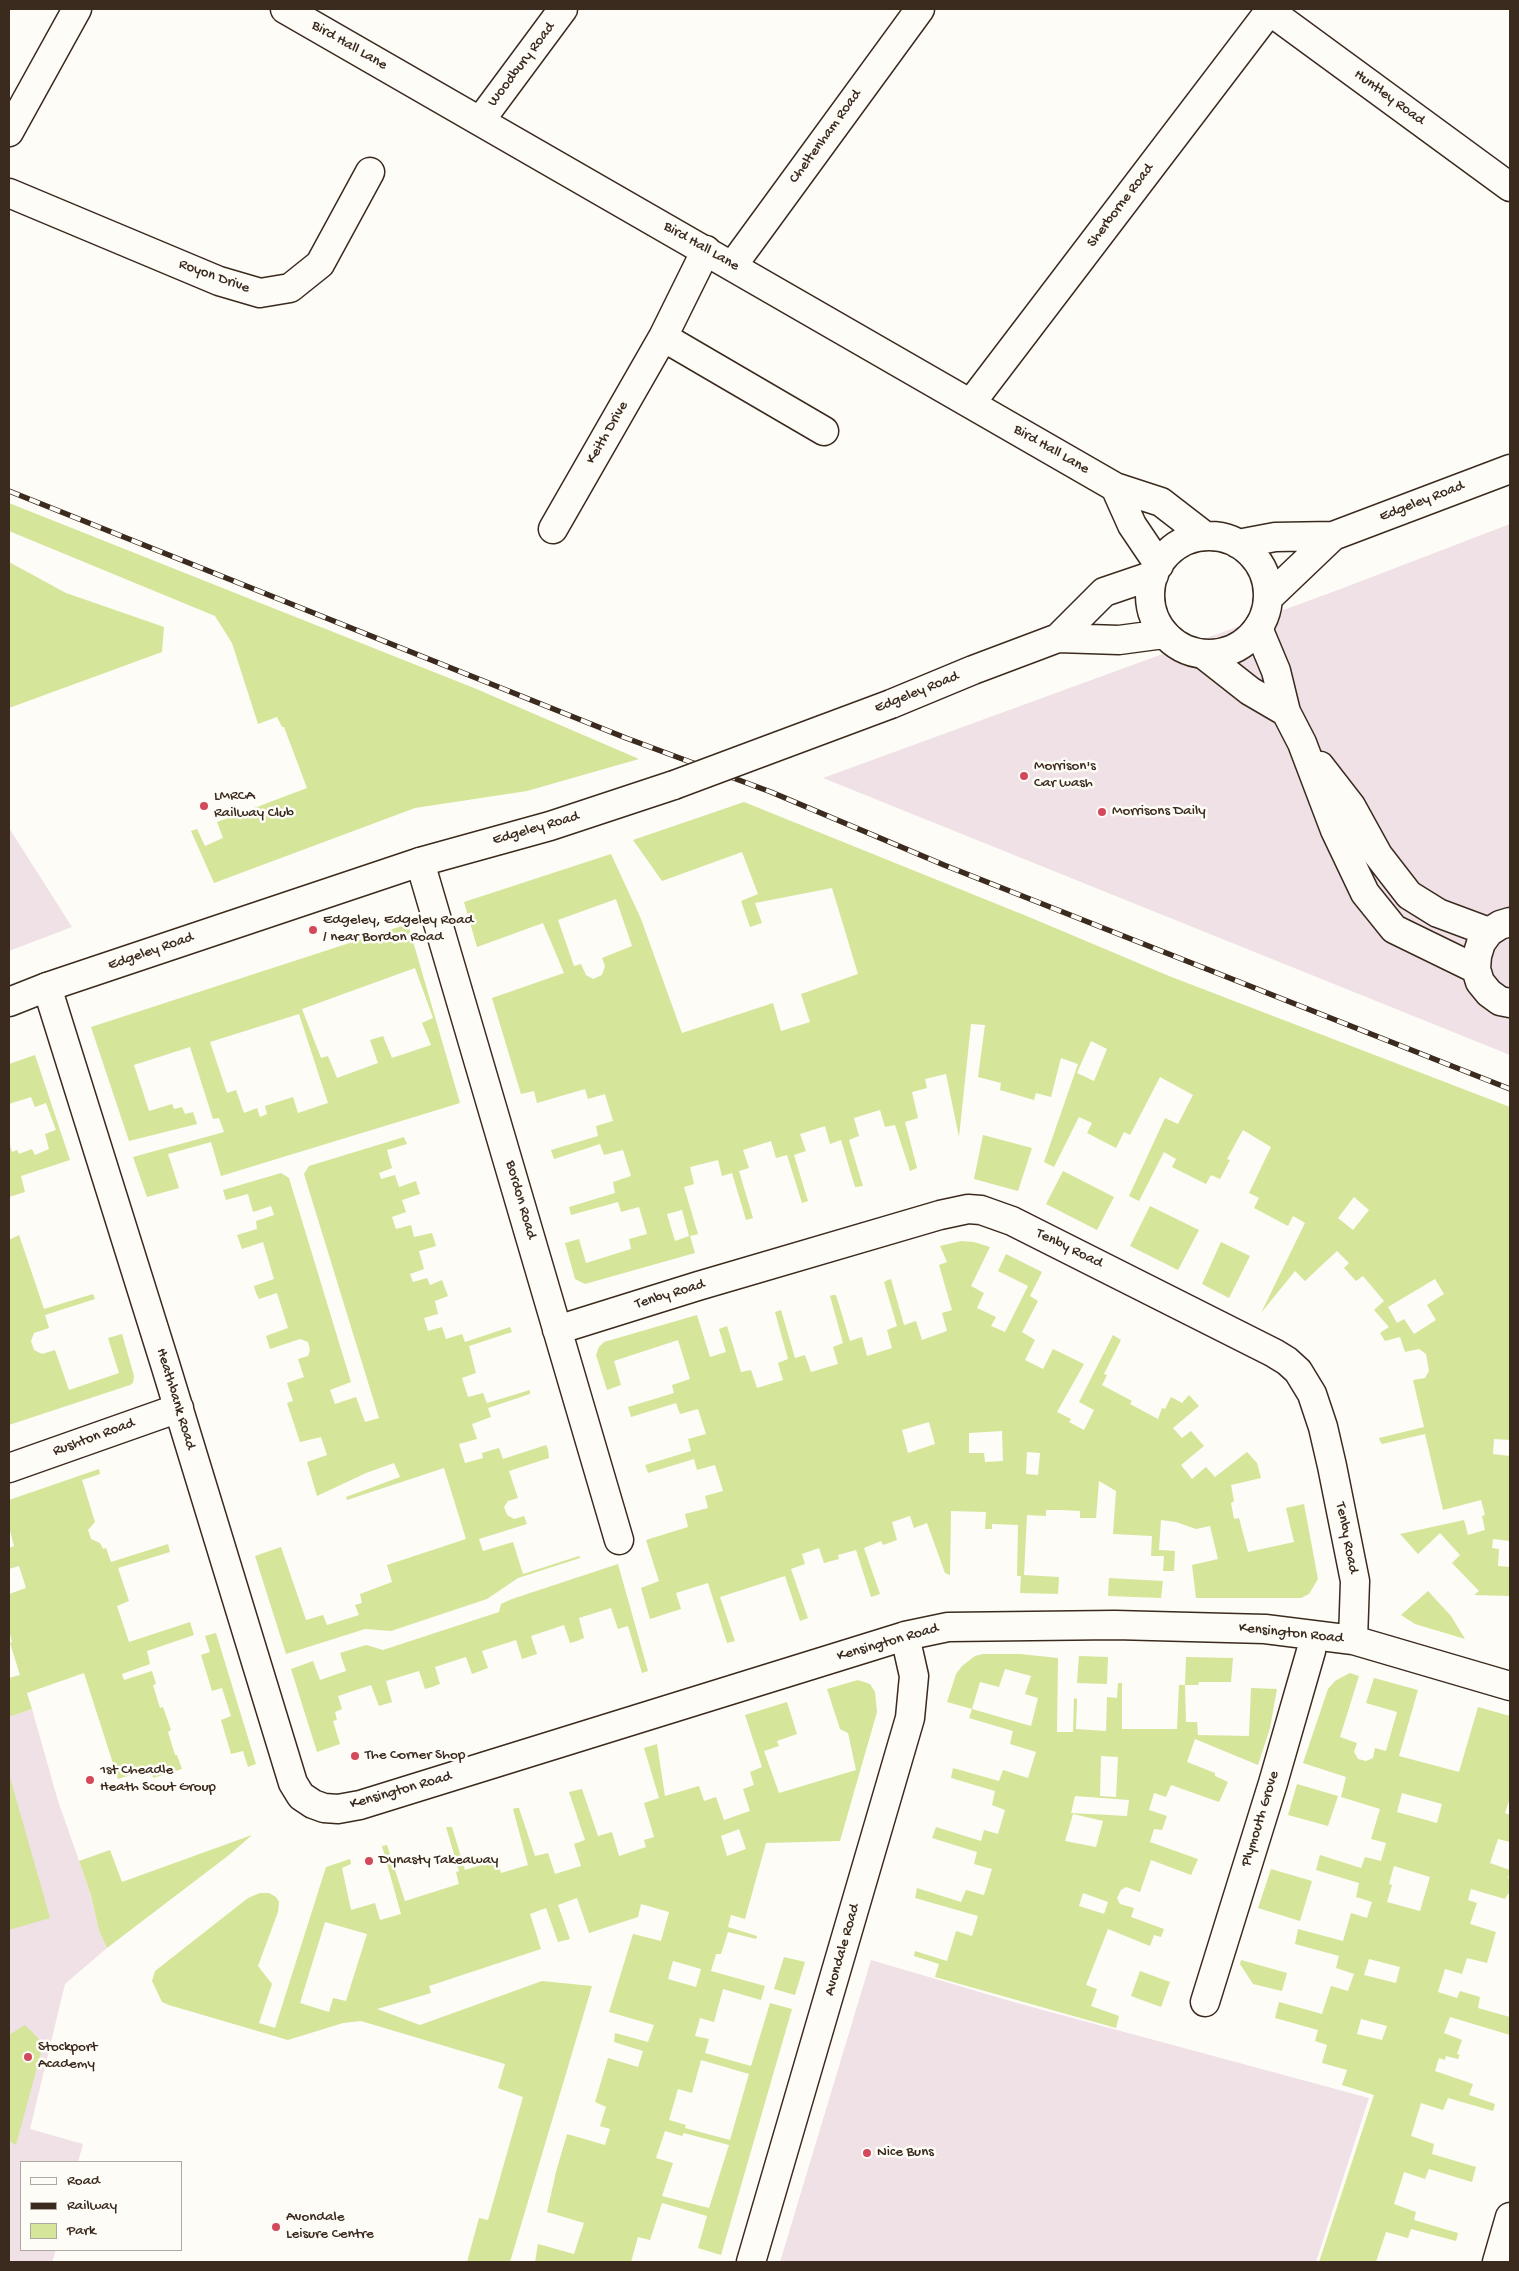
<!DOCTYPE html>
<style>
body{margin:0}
#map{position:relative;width:1519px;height:2271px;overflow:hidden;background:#fdfcf7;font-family:"Gochi Hand",sans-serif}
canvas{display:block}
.frame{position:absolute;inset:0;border:10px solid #3b2a1e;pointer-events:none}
.legend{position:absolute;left:20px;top:2161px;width:162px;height:90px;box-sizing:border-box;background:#fdfcf7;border:1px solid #afa8a0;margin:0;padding:6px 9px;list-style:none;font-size:15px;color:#3b2a1e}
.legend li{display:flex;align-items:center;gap:10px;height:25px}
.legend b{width:25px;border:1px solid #afa8a0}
</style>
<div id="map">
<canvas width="1519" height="2271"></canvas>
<div class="frame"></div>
<ul class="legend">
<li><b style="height:6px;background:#fdfcf7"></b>Road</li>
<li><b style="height:6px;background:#3b2a1e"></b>Railway</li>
<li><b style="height:14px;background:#d5e599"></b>Park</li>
</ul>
</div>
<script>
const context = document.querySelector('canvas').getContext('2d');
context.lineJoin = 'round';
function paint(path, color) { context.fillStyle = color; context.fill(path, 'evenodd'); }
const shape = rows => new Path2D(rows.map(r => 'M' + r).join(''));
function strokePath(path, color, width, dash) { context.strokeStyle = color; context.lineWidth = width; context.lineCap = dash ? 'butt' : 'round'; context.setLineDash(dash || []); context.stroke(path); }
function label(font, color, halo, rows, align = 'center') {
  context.font = font + ' "Gochi Hand",sans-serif'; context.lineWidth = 5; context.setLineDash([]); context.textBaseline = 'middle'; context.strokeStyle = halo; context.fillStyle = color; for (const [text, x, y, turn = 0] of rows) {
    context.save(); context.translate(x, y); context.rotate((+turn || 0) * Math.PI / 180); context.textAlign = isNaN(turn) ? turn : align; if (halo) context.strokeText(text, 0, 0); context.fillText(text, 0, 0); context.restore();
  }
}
const built = shape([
 [1510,524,1510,1055,823,778,1338,590],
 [9,828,72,927,9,951],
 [32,1709,58,1801,91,1895,99,1931,107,1948,65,1984,30,2129,83,2144,78,2162,21,2162,21,2250,56,2250,52,2262,9,2262,9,1717],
 [871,1960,1017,2003,1369,2098,1316,2262,780,2262]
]);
const green = shape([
 [9,503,474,688,639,759,527,791,415,808,214,883,191,831,197,829,205,846,223,838,217,822,307,788,284,727,282,727,277,717,258,724,232,643,215,616,9,531],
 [9,562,66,593,164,627,162,652,9,708],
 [744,802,1029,917,1169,976,1510,1107,1510,1440,1494,1439,1493,1454,1510,1456,1510,1541,1493,1539,1492,1548,1499,1549,1498,1566,1510,1567,1510,1596,1474,1595,1479,1591,1452,1563,1460,1555,1440,1533,1418,1554,1400,1534,1464,1520,1468,1535,1485,1530,1482,1516,1485,1515,1481,1500,1443,1510,1425,1434,1382,1444,1380,1441,1379,1438,1424,1427,1413,1380,1425,1378,1429,1371,1426,1354,1419,1349,1405,1352,1400,1337,1385,1341,1380,1333,1389,1327,1374,1310,1384,1301,1363,1276,1356,1281,1344,1268,1349,1263,1337,1251,1305,1281,1295,1271,1261,1313,1305,1223,1293,1216,1288,1226,1254,1208,1259,1198,1249,1193,1271,1147,1243,1130,1227,1159,1230,1160,1220,1179,1211,1175,1206,1184,1172,1167,1176,1159,1164,1152,1139,1201,1129,1196,1165,1118,1178,1124,1193,1095,1160,1077,1130,1135,1124,1132,1116,1148,1087,1133,1092,1123,1079,1117,1054,1167,1044,1162,1078,1064,1061,1058,1051,1097,1036,1093,1034,1100,1000,1090,1001,1083,978,1077,985,1025,971,1024,959,1137,946,1074,925,1079,927,1088,912,1092,918,1118,905,1122,917,1168,910,1171,895,1125,885,1127,880,1110,854,1118,859,1136,849,1140,863,1186,855,1187,841,1140,830,1144,825,1126,800,1134,806,1151,794,1155,808,1201,802,1203,787,1155,776,1158,771,1141,743,1150,749,1168,739,1171,753,1218,746,1220,732,1173,722,1176,718,1160,690,1167,694,1184,684,1187,698,1234,690,1236,695,1253,585,1284,575,1279,565,1243,579,1239,586,1263,631,1249,629,1239,647,1234,639,1207,621,1212,618,1202,571,1215,569,1207,615,1193,613,1182,631,1176,623,1150,604,1155,600,1144,554,1159,551,1150,598,1136,596,1126,613,1121,605,1094,588,1099,585,1089,537,1103,534,1091,521,1094,492,998,564,973,543,923,477,947,464,902,611,854,641,919,682,1033,773,1003,781,1031,810,1022,801,994,858,974,832,888,755,903,762,923,750,927,741,901,758,894,742,852,662,881,633,840],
 [616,899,632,946,602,958,605,966,602,975,593,979,586,975,581,964,574,966,558,920],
 [1091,1041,1107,1049,1094,1081,1077,1073],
 [1354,1197,1369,1210,1353,1230,1338,1218],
 [682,1210,689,1236,675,1241,667,1214],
 [1435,1279,1444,1294,1427,1305,1436,1320,1414,1334,1404,1319,1397,1323,1388,1307],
 [408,924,460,1103,221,1176,211,1142,168,1154,179,1188,147,1197,133,1157,224,1132,219,1118,213,1119,190,1047,134,1065,149,1111,172,1104,174,1109,182,1107,185,1114,193,1112,197,1124,129,1141,91,1027],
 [415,968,433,1018,422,1023,431,1045,392,1058,383,1036,370,1040,378,1063,337,1078,328,1056,321,1058,302,1009],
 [299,1014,328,1103,298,1113,293,1097,265,1106,267,1114,260,1117,257,1108,244,1113,236,1090,227,1093,210,1042],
 [35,1055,70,1160,21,1176,25,1192,9,1197,9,1142,12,1152,17,1150,19,1154,32,1149,35,1155,49,1149,45,1134,56,1130,46,1103,35,1107,31,1097,9,1104,9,1064],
 [983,1135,1032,1148,1018,1191,974,1179],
 [404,1137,407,1144,387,1150,392,1168,379,1173,381,1179,395,1175,399,1187,416,1181,418,1188,420,1194,402,1200,406,1212,392,1217,396,1229,411,1225,414,1237,432,1233,436,1246,419,1251,424,1269,410,1274,413,1282,427,1278,430,1285,442,1280,448,1296,435,1301,438,1314,424,1318,428,1331,442,1327,446,1339,462,1334,465,1342,510,1327,512,1332,469,1346,476,1373,462,1378,468,1397,483,1393,487,1403,530,1390,530,1394,488,1408,491,1417,472,1424,477,1439,459,1444,465,1463,483,1458,482,1453,499,1448,503,1459,546,1445,548,1449,549,1458,509,1471,518,1498,508,1501,504,1507,507,1515,514,1519,524,1516,527,1524,479,1539,483,1551,513,1542,523,1574,579,1556,580,1558,518,1578,487,1599,391,1631,365,1629,286,1654,255,1556,281,1547,306,1620,323,1615,327,1625,359,1615,355,1605,362,1603,360,1594,392,1582,387,1565,466,1539,444,1468,347,1500,346,1497,400,1477,394,1463,366,1473,317,1496,307,1462,327,1455,321,1437,300,1442,287,1403,293,1401,287,1383,304,1377,298,1359,308,1356,310,1350,308,1342,300,1339,270,1349,266,1336,288,1328,277,1293,259,1299,256,1293,254,1286,274,1279,263,1242,242,1249,237,1235,257,1229,256,1221,274,1215,271,1206,253,1212,248,1194,226,1200,223,1190,281,1173,289,1178,351,1382,330,1390,335,1404,356,1397,365,1422,379,1418,304,1174,309,1166],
 [1063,1171,1114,1197,1097,1230,1046,1204],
 [1150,1206,1199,1230,1178,1270,1130,1246],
 [19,1235,44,1309,93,1294,95,1299,45,1315,49,1328,34,1333,31,1341,34,1350,42,1354,55,1350,69,1390,119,1373,108,1338,122,1334,134,1376,133,1383,130,1385,9,1425,9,1240],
 [961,1241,974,1242,990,1247,971,1286,984,1293,977,1308,996,1317,991,1326,1005,1332,1028,1286,998,1271,1006,1254,1042,1272,1030,1296,1038,1301,1022,1332,1035,1340,1025,1360,1043,1369,1053,1349,1084,1364,1057,1412,1071,1419,1069,1422,1084,1430,1094,1410,1079,1402,1113,1335,1121,1340,1104,1374,1107,1375,1102,1385,1132,1401,1130,1404,1158,1419,1162,1408,1165,1409,1171,1397,1182,1403,1189,1395,1199,1406,1173,1428,1182,1438,1191,1431,1204,1446,1181,1465,1192,1479,1206,1467,1215,1477,1247,1452,1257,1463,1261,1478,1231,1485,1234,1501,1231,1503,1234,1519,1239,1518,1248,1552,1294,1542,1286,1508,1304,1504,1318,1579,1309,1594,1301,1598,1196,1598,1192,1565,1218,1559,1210,1526,1196,1529,1176,1522,1161,1520,1159,1550,1175,1551,1174,1571,1163,1571,1164,1556,1151,1556,1152,1536,1113,1534,1116,1491,1099,1481,1096,1518,1080,1518,1080,1511,1062,1510,1046,1510,1046,1516,1027,1515,1024,1575,1059,1577,1058,1594,1020,1593,1021,1576,1017,1576,1018,1525,992,1524,992,1529,985,1529,986,1512,951,1511,950,1575,945,1573,927,1523,914,1528,910,1516,892,1522,897,1540,883,1545,881,1541,864,1548,880,1594,871,1597,856,1550,838,1555,839,1559,824,1563,819,1548,802,1554,805,1564,791,1569,808,1618,800,1621,785,1576,720,1597,735,1641,727,1643,708,1583,676,1593,681,1609,650,1619,641,1588,659,1581,646,1540,688,1527,685,1514,708,1508,705,1496,723,1491,715,1465,697,1470,694,1459,648,1473,645,1465,691,1451,688,1439,706,1434,698,1409,680,1414,676,1403,631,1417,628,1407,674,1393,672,1385,690,1379,678,1340,614,1361,621,1385,607,1390,596,1355,599,1347,604,1342,697,1315,710,1357,726,1352,719,1329,727,1326,741,1372,751,1370,757,1388,783,1380,778,1363,788,1359,775,1312,781,1310,795,1358,805,1355,811,1372,838,1364,833,1347,843,1343,830,1296,833,1295,836,1295,850,1341,862,1337,867,1356,892,1348,887,1330,897,1326,884,1282,888,1280,891,1279,904,1325,916,1321,922,1340,947,1331,942,1313,952,1310,939,1265,947,1262,940,1246],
 [929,1422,935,1444,908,1453,902,1430],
 [1002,1431,1003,1461,985,1462,984,1453,969,1453,969,1433],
 [1027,1452,1040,1453,1038,1475,1026,1474],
 [1221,1242,1250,1256,1229,1298,1202,1284],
 [99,1469,100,1474,82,1480,95,1522,88,1530,91,1539,100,1543,103,1549,106,1548,111,1562,168,1544,170,1552,118,1568,129,1601,117,1606,129,1642,190,1622,194,1635,147,1651,150,1664,122,1674,124,1680,152,1671,156,1684,153,1685,160,1708,163,1707,171,1730,168,1732,175,1755,177,1755,182,1769,153,1778,150,1769,118,1779,84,1673,27,1693,32,1709,9,1717,9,1678,20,1675,10,1643,12,1642,9,1630,9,1594,26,1588,19,1566,9,1569,9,1548,14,1546,9,1527,9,1500],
 [618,1564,648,1671,642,1673,628,1626,618,1629,611,1608,579,1618,584,1638,577,1641,570,1643,564,1625,531,1636,537,1654,522,1659,516,1640,482,1651,488,1668,472,1674,466,1657,435,1667,440,1684,432,1687,425,1689,419,1671,386,1681,392,1702,379,1706,371,1685,338,1696,342,1709,335,1712,337,1720,333,1721,340,1744,317,1752,291,1669,313,1661,320,1680,346,1671,340,1653,366,1645,383,1650,499,1612,501,1604,512,1599],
 [1109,1578,1163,1581,1161,1598,1108,1596],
 [1428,1591,1451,1616,1465,1639,1415,1624,1401,1615],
 [216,1633,256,1764,248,1767,243,1751,231,1754,221,1720,231,1716,222,1688,212,1691,201,1655,210,1652,205,1636],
 [983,1654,1020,1654,1058,1658,1057,1732,1073,1732,1074,1698,1077,1699,1076,1729,1106,1731,1107,1697,1117,1698,1118,1683,1122,1683,1122,1729,1177,1729,1179,1685,1185,1685,1186,1657,1233,1658,1231,1682,1199,1682,1198,1685,1185,1685,1186,1722,1197,1722,1198,1735,1249,1736,1251,1688,1277,1689,1270,1728,1258,1765,1195,1739,1187,1762,1215,1773,1215,1776,1228,1782,1219,1802,1171,1785,1166,1797,1154,1793,1149,1810,1167,1816,1162,1830,1154,1829,1150,1842,1198,1859,1191,1875,1151,1860,1140,1892,1126,1887,1121,1890,1117,1898,1120,1904,1134,1908,1131,1917,1164,1929,1161,1937,1154,1935,1150,1946,1108,1929,1086,1985,1097,1989,1091,2006,1119,2016,1116,2028,935,1977,939,1964,914,1956,915,1951,947,1961,956,1931,972,1936,978,1916,915,1898,917,1888,961,1902,966,1890,984,1895,992,1869,974,1864,977,1852,932,1838,936,1827,981,1841,984,1830,998,1834,1005,1810,992,1805,995,1791,951,1778,953,1768,999,1781,1003,1770,1028,1778,1036,1752,1010,1744,1013,1731,969,1718,972,1709,947,1702,956,1674,962,1666,975,1656],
 [1005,1669,1031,1676,1025,1694,1038,1698,1031,1726,972,1709,980,1682,999,1687],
 [1101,1756,1118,1757,1116,1797,1100,1796],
 [1075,1796,1129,1800,1127,1816,1071,1813],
 [1073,1814,1103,1821,1096,1847,1065,1841],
 [1083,1893,1108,1902,1104,1914,1079,1906],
 [1079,1656,1108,1657,1107,1684,1077,1683],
 [1350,1673,1359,1676,1340,1737,1357,1743,1354,1752,1358,1759,1366,1761,1373,1758,1375,1748,1386,1751,1397,1712,1366,1703,1374,1678,1418,1690,1399,1756,1459,1772,1478,1707,1510,1716,1510,1798,1505,1813,1510,1815,1510,1842,1498,1839,1490,1863,1510,1870,1508,1878,1510,1879,1510,1891,1505,1899,1471,1889,1468,1900,1477,1903,1470,1924,1496,1932,1487,1963,1467,1958,1462,1974,1445,1969,1438,1992,1457,1998,1460,1991,1480,1997,1478,2008,1510,2017,1510,2035,1450,2017,1444,2033,1462,2040,1457,2054,1460,2055,1458,2059,1446,2056,1445,2060,1439,2058,1435,2071,1473,2084,1469,2095,1495,2104,1493,2111,1448,2098,1443,2110,1421,2103,1411,2136,1434,2144,1432,2154,1476,2167,1472,2182,1429,2169,1425,2179,1404,2172,1394,2204,1416,2212,1414,2220,1458,2233,1456,2241,1411,2229,1408,2238,1386,2232,1376,2262,1319,2262,1374,2095,1342,2085,1347,2070,1322,2063,1327,2045,1315,2041,1318,2030,1275,2018,1279,2002,1322,2014,1331,1986,1348,1991,1354,1974,1336,1968,1339,1956,1295,1944,1298,1929,1343,1941,1351,1913,1367,1918,1372,1902,1356,1897,1359,1883,1316,1870,1320,1855,1361,1868,1365,1857,1381,1861,1386,1843,1371,1839,1380,1809,1341,1797,1346,1777,1303,1763,1328,1689,1335,1681],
 [1402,1793,1442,1804,1437,1823,1397,1812],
 [1394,1866,1430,1877,1420,1911,1387,1902,1392,1885,1389,1884],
 [1369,1959,1400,1967,1396,1983,1364,1975],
 [1361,2019,1387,2026,1382,2040,1357,2034],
 [858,1680,870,1684,875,1692,877,1712,840,1841,766,1843,745,1919,731,1915,728,1927,757,1936,756,1939,728,1932,721,1954,716,1954,711,1971,765,1986,761,2000,723,1989,714,2022,700,2018,695,2036,709,2039,705,2053,751,2066,770,2003,792,2009,721,2255,698,2248,707,2216,662,2203,650,2240,638,2237,631,2262,535,2262,538,2244,574,2254,584,2223,547,2212,556,2172,567,2134,605,2145,610,2129,600,2126,606,2107,595,2102,608,2058,638,2067,643,2051,614,2042,615,2033,648,2042,654,2025,609,2012,633,1934,661,1941,669,1912,641,1904,638,1917,589,1933,577,1898,558,1905,570,1939,558,1942,546,1908,530,1914,541,1949,429,1986,431,1993,377,2009,420,2025,542,1981,592,1986,510,2262,467,2262,479,2218,488,2220,523,2097,498,2088,505,2064,361,2021,343,2023,288,2040,169,2005,162,2002,152,1981,155,1971,248,1898,260,1893,269,1893,276,1897,279,1902,278,1912,258,1966,272,1984,259,2023,275,2028,326,1867,350,1859,351,1864,342,1868,351,1910,375,1903,380,1920,401,1914,382,1846,387,1845,405,1901,459,1884,456,1872,459,1871,446,1827,452,1827,465,1870,497,1860,501,1873,528,1865,513,1809,516,1808,519,1808,535,1856,548,1853,555,1874,581,1866,574,1844,585,1840,569,1792,582,1789,598,1836,612,1832,619,1856,646,1847,644,1840,654,1837,644,1803,659,1798,644,1748,657,1744,665,1796,699,1786,704,1801,716,1797,724,1820,750,1811,743,1789,754,1785,750,1772,762,1767,745,1715,787,1702,797,1734,777,1741,779,1746,764,1751,779,1793,856,1770,848,1733,840,1729,827,1689],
 [739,1829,746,1849,727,1856,721,1836],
 [325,1922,367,1934,346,2001,333,1998,329,2012,300,2003],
 [673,1961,701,1969,696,1987,668,1979],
 [701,2060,749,2074,730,2140,685,2128,686,2125,669,2120,678,2089,692,2093],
 [665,2131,682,2136,684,2133,729,2145,709,2208,662,2196,673,2163,656,2158],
 [9,1774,50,1918,9,1930],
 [1297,1784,1338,1796,1328,1826,1288,1815],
 [252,1835,229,1855,107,1948,99,1931,91,1895,79,1861,110,1850,122,1882],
 [1271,1869,1312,1881,1300,1921,1258,1908],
 [784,1957,805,1962,795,1995,774,1989],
 [1241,1960,1287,1973,1282,1991,1253,1984,1240,1964],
 [1140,1971,1170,1982,1161,2007,1131,1996],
 [25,2025,38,2038,42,2049,16,2145,9,2141,9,2035]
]);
const street = shape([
 [1267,9,1510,187],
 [480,121,563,9],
 [9,132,77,9],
 [9,193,219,281,260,293,290,288,320,264,370,172],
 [733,265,920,9],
 [663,337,824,431],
 [971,403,1271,9],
 [553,529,663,337,706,250],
 [1258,628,1276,671,1286,712,1302,743,1335,830,1365,893,1394,929,1476,969],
 [1203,654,1250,691,1286,712],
 [1320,766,1351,806,1378,855,1409,895,1438,913,1489,932],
 [420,862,619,1540],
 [1510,922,1500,925,1489,932,1481,943,1477,956,1476,969,1480,982,1489,993,1500,1001,1510,1003],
 [47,987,165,1364,293,1783,301,1796,313,1804,324,1808,338,1809,360,1805,905,1636,948,1627,1115,1625,1265,1629,1353,1640,1510,1686],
 [557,1330,698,1286,940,1215,968,1209,981,1210,1012,1221,1274,1353,1287,1361,1298,1371,1312,1394,1323,1427,1332,1466,1355,1581,1353,1640],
 [9,1468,179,1408],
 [1205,2002,1273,1783,1311,1651,1313,1635],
 [751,2262,910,1718,914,1676,905,1636],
 [1497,2262,1510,2217]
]);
const secondary = shape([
 [285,9,1115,487,1161,502,1205,536],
 [1115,487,1132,525,1159,565],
 '1150 595a59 59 0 1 1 118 0a59 59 0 1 1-118 0Z',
 [1238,544,1275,537,1333,536,1510,469],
 [1268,598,1333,536],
 [1058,638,1104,592,1154,575],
 [891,704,973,670,1058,638,1119,640,1164,634],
 [9,1002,47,987,420,862,550,826,674,785]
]);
const rail = shape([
 [9,491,626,738,771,792,944,865,1510,1089]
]);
const secondaryBridge = shape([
 [674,785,891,704]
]);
const markers = [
 [1024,776,5,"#d1495b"],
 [204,806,5,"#d1495b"],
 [1102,812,5,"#d1495b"],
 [313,930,5,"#d1495b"],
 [355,1756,5,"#d1495b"],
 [90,1780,5,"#d1495b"],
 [369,1861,5,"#d1495b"],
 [28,2057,5,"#d1495b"],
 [867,2153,5,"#d1495b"],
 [276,2227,5,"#d1495b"]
];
const streetNames = [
 ["Bird Hall Lane",349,46,30],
 ["Woodbury Road",522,65,-53],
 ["Huntley Road",1389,98,36],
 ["Cheltenham Road",826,137,-54],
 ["Sherborne Road",1121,206,-53],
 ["Bird Hall Lane",701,247,30],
 ["Royon Drive",214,277,20],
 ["Keith Drive",608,433,-60],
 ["Bird Hall Lane",1051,450,30],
 ["Edgeley Road",1422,502,-21],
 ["Edgeley Road",917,693,-22],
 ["Edgeley Road",536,829,-16],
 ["Edgeley Road",151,952,-19],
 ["Bordon Road",520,1200,74],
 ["Tenby Road",1069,1249,26],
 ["Tenby Road",670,1295,-17],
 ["Heathbank Road",175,1399,73],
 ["Rushton Road",94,1438,-20],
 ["Tenby Road",1346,1538,79],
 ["Kensington Road",1291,1634,6],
 ["Kensington Road",888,1643,-16],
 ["Kensington Road",401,1791,-16],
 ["Plymouth Grove",1261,1819,-73],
 ["Avondale Road",843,1950,-74]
];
const poiNames = [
 ["Morrison's",1034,767],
 ["Car wash",1034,784],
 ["LMRCA",214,797],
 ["Railway Club",214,814],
 ["Morrisons Daily",1112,812],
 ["Edgeley, Edgeley Road",323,921],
 ["/ near Bordon Road",323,938],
 ["The Corner Shop",365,1756],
 ["1st Cheadle",100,1771],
 ["Heath Scout Group",100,1788],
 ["Dynasty Takeaway",379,1861],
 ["Stockport",38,2048],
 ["Academy",38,2065],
 ["Nice Buns",877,2153],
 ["Avondale",286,2218],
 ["Leisure Centre",286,2235]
];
paint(built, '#f0e1e6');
paint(green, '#d5e599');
strokePath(street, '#3b2a1e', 31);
strokePath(secondary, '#3b2a1e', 31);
strokePath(street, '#fdfcf7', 28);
strokePath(secondary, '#fdfcf7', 28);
strokePath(rail, '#3b2a1e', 5.5);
strokePath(rail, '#fdfcf7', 4, [11]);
strokePath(secondaryBridge, '#3b2a1e', 31, []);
strokePath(secondaryBridge, '#fdfcf7', 28);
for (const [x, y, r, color] of markers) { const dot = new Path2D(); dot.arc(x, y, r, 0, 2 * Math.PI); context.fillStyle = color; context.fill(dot); strokePath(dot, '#fdfcf7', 2); }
label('15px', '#3b2a1e', '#fdfcf7', streetNames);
label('15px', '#3b2a1e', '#fdfcf7', poiNames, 'left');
</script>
